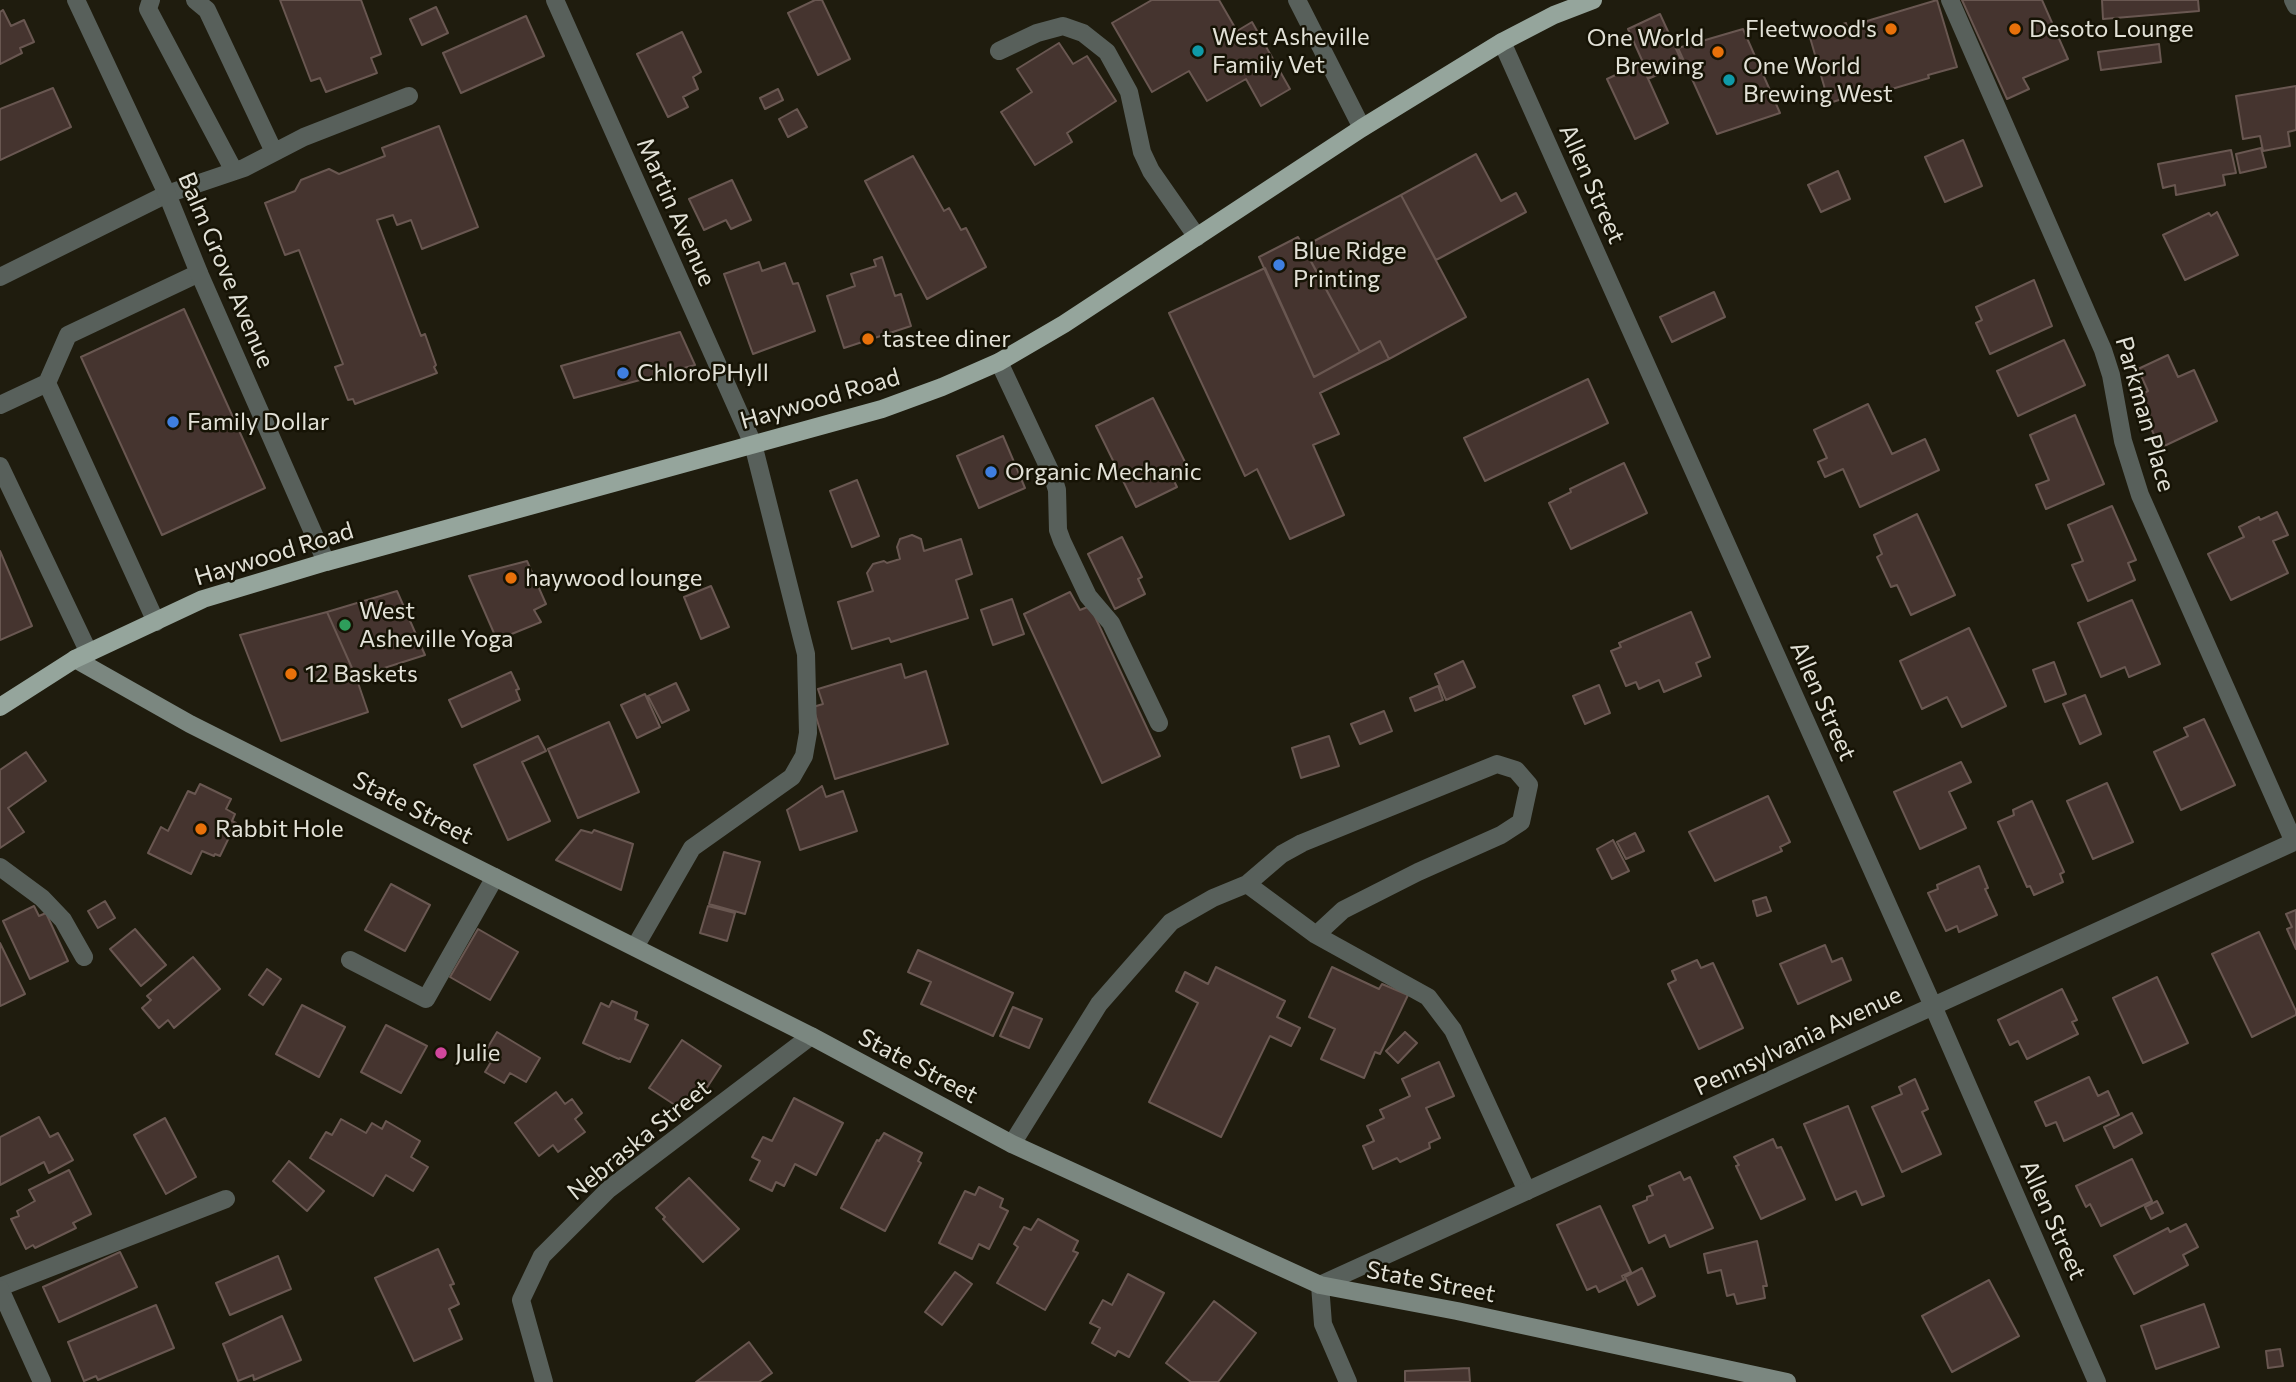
<!DOCTYPE html>
<style>
body{margin:0}
canvas{display:block;background:#1f1c0e}
</style>
<canvas width="2296" height="1382"></canvas>
<script>
const context = document.querySelector('canvas').getContext('2d');
context.lineJoin = 'round';
function paint(path, color) { context.fillStyle = color; context.fill(path, 'evenodd'); }
const shape = rows => new Path2D(rows.map(r => 'M' + r).join(''));
function strokePath(path, color, width, dash) { context.strokeStyle = color; context.lineWidth = width; context.lineCap = dash ? 'butt' : 'round'; context.setLineDash(dash || []); context.stroke(path); }
function label(font, color, halo, rows, align = 'center') {
  context.font = font + ' Commissioner,sans-serif'; context.lineWidth = 5; context.setLineDash([]); context.textBaseline = 'middle'; context.strokeStyle = halo; context.fillStyle = color; for (const [text, x, y, turn = 0] of rows) {
    context.save(); context.translate(x, y); context.rotate((+turn || 0) * Math.PI / 180); context.textAlign = isNaN(turn) ? turn : align; if (halo) context.strokeText(text, 0, 0); context.fillText(text, 0, 0); context.restore();
  }
}
const building = shape([
 [280,0,361,0,381,54,371,58,377,73,326,92,320,78,311,81,280,0],
 [815,0,822,0,850,59,818,75,788,13,815,0],
 [1152,0,1219,0,1237,31,1252,22,1290,89,1261,106,1246,79,1207,101,1189,71,1152,92,1112,23,1152,0],
 [1937,0,1957,67,1928,75,1929,78,1868,96,1866,92,1829,103,1809,34,1846,23,1847,27,1937,0],
 [1962,0,2042,0,2068,59,2023,78,2029,89,2007,99,1962,0],
 [2102,0,2198,0,2199,11,2103,19,2102,0],
 [436,7,448,33,422,45,410,19,436,7],
 [3,10,11,26,24,20,34,42,20,48,22,53,0,64,0,12,3,10],
 [1660,14,1683,64,1650,78,1628,29,1660,14],
 [526,16,544,56,461,93,443,53,526,16],
 [1743,29,1780,113,1717,134,1678,48,1743,29],
 [682,32,701,72,693,77,698,89,683,97,688,107,668,117,637,54,682,32],
 [1059,43,1073,64,1087,56,1116,101,1067,133,1072,142,1035,165,1001,112,1032,92,1017,69,1059,43],
 [2159,44,2161,62,2101,70,2098,52,2159,44],
 [1641,63,1668,123,1635,139,1607,79,1641,63],
 [2296,86,2296,130,2288,132,2290,146,2263,151,2260,136,2243,139,2236,96,2296,86],
 [53,88,71,127,0,160,0,109,53,88],
 [778,89,783,100,765,109,760,98,778,89],
 [797,109,807,127,788,137,779,119,797,109],
 [439,126,478,227,422,249,411,220,397,225,393,215,377,220,421,336,425,334,436,365,434,367,437,373,355,404,353,399,348,400,335,367,343,364,299,250,285,255,265,203,295,191,301,180,329,169,339,174,385,156,382,148,439,126],
 [1963,140,1982,186,1945,202,1925,157,1963,140],
 [2261,148,2266,167,2240,173,2236,154,2261,148],
 [2231,150,2236,173,2223,175,2225,185,2176,195,2175,185,2163,188,2158,164,2231,150],
 [1476,154,1501,201,1516,193,1526,212,1436,260,1401,195,1476,154],
 [913,156,944,211,949,208,961,230,966,228,986,267,927,299,865,181,913,156],
 [1838,171,1850,199,1821,212,1808,185,1838,171],
 [732,180,751,220,731,229,726,220,704,230,689,199,732,180],
 [1401,195,1466,317,1389,359,1380,341,1360,352,1303,247,1401,195],
 [2217,212,2238,255,2185,280,2163,235,2209,213,2211,216,2217,212],
 [1298,237,1360,352,1314,377,1259,257,1298,237],
 [882,257,895,296,901,294,911,326,844,348,827,296,855,286,851,274,876,266,874,260,882,257],
 [759,262,762,271,785,263,793,284,798,283,815,331,753,354,724,274,759,262],
 [1265,268,1314,377,1380,341,1389,359,1320,393,1339,434,1313,445,1344,515,1290,539,1257,469,1245,476,1169,313,1265,268],
 [2034,280,2052,326,1990,354,1976,323,1982,320,1976,307,2034,280],
 [1714,292,1725,317,1672,342,1660,317,1714,292],
 [184,309,265,488,162,535,81,357,184,309],
 [680,332,695,365,574,398,561,366,680,332],
 [2064,340,2085,385,2018,416,1997,371,2064,340],
 [2168,355,2178,377,2194,370,2217,421,2160,448,2137,397,2148,391,2138,369,2168,355],
 [1588,379,1608,423,1485,481,1464,438,1588,379],
 [1153,398,1189,470,1173,479,1177,487,1136,507,1096,426,1153,398],
 [1868,404,1892,454,1925,439,1939,470,1860,507,1843,469,1825,477,1818,462,1827,458,1814,430,1868,404],
 [2075,415,2104,484,2046,509,2036,485,2049,480,2030,435,2075,415],
 [1003,436,1025,488,979,508,957,456,1003,436],
 [1624,463,1647,513,1571,549,1549,503,1571,492,1570,489,1624,463],
 [857,480,879,536,852,547,830,491,857,480],
 [2112,506,2136,560,2128,563,2135,580,2088,601,2072,565,2083,561,2068,525,2112,506],
 [2277,512,2288,535,2273,541,2288,573,2231,600,2208,554,2244,537,2239,527,2259,517,2260,520,2277,512],
 [1917,514,1955,595,1911,615,1897,585,1891,587,1877,557,1882,554,1874,535,1917,514],
 [912,535,921,539,924,551,961,539,972,574,956,580,968,618,891,642,889,638,852,649,838,602,873,591,867,573,873,564,884,561,887,563,900,559,897,547,900,539,912,535],
 [1122,537,1142,577,1138,579,1145,594,1115,609,1088,554,1122,537],
 [0,551,32,626,0,640,0,551],
 [527,561,546,604,534,610,541,622,497,640,469,576,527,561],
 [711,586,729,627,701,639,684,597,711,586],
 [397,591,425,655,356,677,327,612,397,591],
 [1070,592,1080,610,1090,606,1160,756,1102,783,1024,614,1070,592],
 [1012,599,1024,634,993,645,981,610,1012,599],
 [2132,600,2160,664,2129,677,2125,667,2101,677,2078,623,2132,600],
 [327,612,356,677,368,712,281,741,240,635,327,612],
 [1691,612,1710,657,1696,663,1701,676,1664,692,1659,680,1639,689,1636,682,1626,686,1611,651,1621,647,1619,643,1691,612],
 [1969,628,2006,706,1962,727,1947,697,1922,709,1900,661,1969,628],
 [1463,661,1475,687,1446,700,1435,674,1463,661],
 [2054,662,2066,694,2045,702,2033,670,2054,662],
 [901,664,905,678,926,671,948,744,835,779,813,707,823,704,818,689,901,664],
 [511,672,519,689,516,690,520,700,462,727,449,700,511,672],
 [676,683,689,710,662,723,648,696,676,683],
 [1599,685,1610,713,1585,724,1573,696,1599,685],
 [1438,686,1443,700,1415,711,1410,698,1438,686],
 [645,694,660,727,637,738,621,705,645,694],
 [2085,695,2101,734,2080,744,2063,704,2085,695],
 [1384,711,1392,731,1360,744,1351,724,1384,711],
 [2204,719,2235,785,2181,810,2154,752,2188,736,2184,728,2204,719],
 [609,722,639,792,578,818,548,749,609,722],
 [538,736,546,751,522,762,550,821,508,840,474,765,538,736],
 [1329,736,1339,766,1301,778,1292,748,1329,736],
 [26,752,46,781,8,808,24,832,0,848,0,770,26,752],
 [1961,762,1971,782,1949,792,1966,828,1920,849,1894,792,1961,762],
 [2107,783,2133,842,2093,859,2067,801,2107,783],
 [200,784,231,799,226,809,235,814,232,821,236,823,220,856,215,854,214,856,202,851,191,874,148,853,161,827,168,831,188,791,195,794,200,784],
 [822,786,826,797,843,791,857,831,800,850,787,810,822,786],
 [1768,796,1790,842,1780,847,1782,851,1715,881,1689,832,1768,796],
 [2032,801,2064,872,2060,874,2063,882,2034,895,2030,886,2027,887,1998,822,2014,815,2013,810,2032,801],
 [581,830,592,833,594,830,633,844,621,890,556,860,581,830],
 [1635,833,1644,851,1626,859,1617,842,1635,833],
 [1613,840,1629,871,1612,879,1597,849,1613,840],
 [724,852,760,862,745,914,709,904,724,852],
 [1979,866,1988,888,1985,889,1997,915,1959,932,1957,926,1946,931,1928,893,1938,889,1937,885,1979,866],
 [391,884,430,905,405,951,365,930,391,884],
 [1766,897,1771,911,1757,916,1753,901,1766,897],
 [105,901,115,918,98,928,88,911,105,901],
 [34,906,39,916,46,913,68,961,30,979,3,921,34,906],
 [708,906,735,913,727,941,700,933,708,906],
 [2296,910,2296,949,2287,929,2292,927,2286,914,2296,910],
 [135,929,166,965,141,986,110,949,135,929],
 [478,929,518,952,490,1000,450,977,478,929],
 [2259,932,2296,1011,2296,1015,2252,1037,2212,954,2259,932],
 [0,943,25,994,0,1006,0,943],
 [1825,945,1832,962,1842,958,1851,980,1798,1004,1780,964,1825,945],
 [918,950,1013,993,993,1036,921,1004,931,982,908,972,918,950],
 [193,957,220,989,174,1028,168,1020,159,1028,142,1008,151,1000,147,996,193,957],
 [1697,960,1701,968,1713,963,1743,1028,1699,1049,1668,984,1676,980,1672,971,1697,960],
 [1216,967,1285,1001,1277,1017,1300,1028,1291,1046,1270,1036,1221,1137,1149,1102,1198,1003,1176,991,1185,972,1208,984,1216,967],
 [1332,967,1379,989,1382,984,1408,995,1380,1054,1375,1052,1364,1078,1321,1059,1335,1029,1309,1017,1332,967],
 [267,969,281,979,263,1005,249,995,267,969],
 [2157,977,2188,1043,2143,1063,2113,998,2157,977],
 [2062,989,2077,1020,2072,1022,2078,1034,2027,1059,2018,1041,2010,1045,1998,1020,2062,989],
 [612,1001,637,1012,635,1019,648,1025,630,1062,620,1058,619,1059,583,1043,601,1003,609,1007,612,1001],
 [302,1005,345,1027,319,1077,276,1054,302,1005],
 [1013,1007,1042,1019,1029,1048,1000,1036,1013,1007],
 [386,1025,427,1046,401,1093,361,1072,386,1025],
 [497,1032,540,1058,526,1082,510,1073,504,1083,485,1072,491,1062,482,1057,497,1032],
 [1405,1032,1417,1043,1398,1063,1386,1051,1405,1032],
 [682,1040,721,1066,706,1089,678,1107,649,1088,682,1040],
 [1439,1062,1454,1096,1426,1108,1440,1138,1429,1143,1430,1148,1400,1162,1397,1158,1373,1169,1363,1146,1374,1141,1367,1126,1384,1118,1380,1110,1410,1096,1402,1079,1439,1062],
 [2089,1077,2098,1096,2108,1091,2119,1115,2064,1141,2056,1122,2046,1126,2035,1102,2089,1077],
 [1915,1079,1928,1109,1922,1112,1941,1154,1902,1172,1872,1107,1902,1094,1899,1087,1915,1079],
 [556,1092,565,1104,572,1099,582,1113,575,1119,585,1132,558,1152,553,1145,539,1156,515,1123,556,1092],
 [794,1098,843,1123,816,1175,795,1164,784,1186,776,1182,772,1191,750,1180,760,1161,752,1157,763,1137,772,1141,794,1098],
 [1848,1106,1884,1196,1862,1205,1856,1191,1836,1200,1804,1124,1848,1106],
 [2132,1113,2142,1133,2114,1148,2104,1127,2132,1113],
 [39,1117,50,1137,58,1133,73,1160,49,1173,44,1162,0,1185,0,1137,39,1117],
 [165,1118,196,1177,166,1194,134,1135,165,1118],
 [341,1119,366,1133,372,1123,382,1129,386,1121,420,1141,411,1157,428,1167,413,1191,386,1175,373,1196,310,1158,326,1132,332,1135,341,1119],
 [884,1133,922,1153,918,1161,921,1163,885,1231,841,1208,877,1140,879,1141,884,1133],
 [1773,1139,1777,1148,1781,1147,1805,1199,1761,1219,1736,1166,1739,1165,1734,1157,1773,1139],
 [2132,1159,2152,1201,2101,1226,2090,1204,2086,1207,2076,1186,2132,1159],
 [289,1161,324,1191,307,1211,273,1181,289,1161],
 [69,1170,91,1214,73,1223,76,1228,35,1248,33,1245,26,1249,11,1219,19,1216,17,1211,35,1201,29,1190,69,1170],
 [1680,1172,1684,1180,1690,1177,1713,1228,1670,1247,1665,1235,1649,1243,1633,1206,1647,1200,1647,1197,1653,1195,1649,1186,1680,1172],
 [689,1178,739,1229,703,1262,663,1219,665,1217,656,1208,689,1178],
 [979,1187,1003,1199,1000,1207,1008,1211,989,1249,979,1244,972,1259,939,1243,965,1191,975,1195,979,1187],
 [2157,1201,2163,1213,2151,1219,2145,1207,2157,1201],
 [1600,1206,1631,1272,1622,1276,1624,1280,1599,1292,1596,1286,1587,1290,1557,1225,1600,1206],
 [1038,1219,1078,1241,1073,1251,1078,1253,1045,1310,997,1283,1018,1247,1014,1244,1024,1227,1031,1230,1038,1219],
 [2186,1224,2198,1247,2183,1255,2188,1265,2134,1294,2114,1256,2168,1228,2170,1232,2186,1224],
 [1757,1241,1767,1286,1763,1286,1765,1298,1737,1304,1734,1294,1727,1296,1721,1270,1708,1273,1704,1254,1757,1241],
 [438,1249,454,1284,450,1285,459,1304,449,1309,462,1339,414,1361,375,1278,438,1249],
 [120,1252,137,1287,59,1322,43,1287,120,1252],
 [278,1256,291,1289,230,1315,216,1283,278,1256],
 [1642,1268,1655,1296,1638,1305,1625,1277,1642,1268],
 [955,1272,972,1284,942,1325,925,1312,955,1272],
 [1128,1274,1164,1293,1129,1357,1118,1351,1115,1356,1092,1343,1100,1328,1090,1323,1103,1300,1112,1305,1128,1274],
 [1989,1280,2019,1336,1952,1372,1922,1316,1989,1280],
 [1214,1301,1256,1333,1218,1382,1191,1382,1166,1363,1214,1301],
 [2204,1304,2219,1347,2156,1369,2141,1326,2204,1304],
 [156,1305,174,1348,98,1380,96,1376,84,1381,68,1342,156,1305],
 [282,1316,301,1360,254,1380,253,1375,238,1381,223,1344,282,1316],
 [749,1342,772,1373,759,1382,696,1382,749,1342],
 [2280,1349,2283,1366,2268,1368,2266,1351,2280,1349],
 [1469,1368,1470,1382,1405,1382,1405,1371,1469,1368]
]);
const lane = shape([
 [151,0,148,9,234,171],
 [195,0,207,10,274,152],
 [999,51,1037,33,1063,26,1083,33,1107,52,1129,92,1142,152,1151,171,1197,237],
 [0,277,167,194,244,168,304,137,409,96],
 [999,362,1053,477,1057,490,1058,530,1062,541,1088,596,1111,623,1159,723],
 [47,383,156,622],
 [0,405,47,383,68,335,199,273],
 [0,466,89,653],
 [1316,935,1428,997,1453,1030,1527,1191],
 [635,947,692,848,792,777,804,756,808,733,806,654,753,444],
 [1012,1144,1099,1004,1171,922,1213,898,1247,884,1282,854,1302,843,1497,764,1516,770,1529,785,1521,822,1501,835,1418,872,1343,910,1316,935,1247,884],
 [0,1287,226,1199]
]);
const street = shape([
 [76,0,167,194,199,273,326,562],
 [555,0,753,444],
 [1297,0,1362,128],
 [1950,0,2103,350,2111,375,2123,441,2140,495,2294,842],
 [2293,0,2296,6],
 [1502,42,1933,1006,2097,1382],
 [0,867,42,898,63,920,84,957],
 [350,960,426,999,495,877],
 [0,1289,42,1382],
 [544,1382,521,1300,542,1256,609,1189,811,1036],
 [1348,1382,1323,1324,1320,1285,2296,841]
]);
const secondary = shape([
 [75,659,190,724,811,1036,1012,1144,1320,1285,1457,1311,1787,1382]
]);
const primary = shape([
 [0,707,75,659,203,599,326,562,882,409,942,387,999,362,1064,324,1362,128,1502,42,1554,15,1593,0]
]);
const markers = [
 [1891,29,7,"#e8710a"],
 [2015,29,7,"#e8710a"],
 [1198,51,7,"#0f9aa8"],
 [1718,52,7,"#e8710a"],
 [1729,80,7,"#0f9aa8"],
 [1279,265,7,"#3f7fe0"],
 [868,339,7,"#e8710a"],
 [623,373,7,"#3f7fe0"],
 [173,422,7,"#3f7fe0"],
 [991,472,7,"#3f7fe0"],
 [511,578,7,"#e8710a"],
 [345,625,7,"#2e9e5b"],
 [291,674,7,"#e8710a"],
 [201,829,7,"#e8710a"],
 [441,1053,7,"#d1479c"]
];
const poiNames = [
 ["Fleetwood's",1877,29,"right"],
 ["Desoto Lounge",2029,29],
 ["West Asheville",1212,37],
 ["Family Vet",1212,65],
 ["One World",1704,38,"right"],
 ["Brewing",1704,66,"right"],
 ["One World",1743,66],
 ["Brewing West",1743,94],
 ["Blue Ridge",1293,251],
 ["Printing",1293,279],
 ["tastee diner",882,339],
 ["ChloroPHyll",637,373],
 ["Family Dollar",187,422],
 ["Organic Mechanic",1005,472],
 ["haywood lounge",525,578],
 ["West",359,611],
 ["Asheville Yoga",359,639],
 ["12 Baskets",305,674],
 ["Rabbit Hole",215,829],
 ["Julie",455,1053]
];
const streetNames = [
 ["Allen Street",1592,184,66],
 ["Martin Avenue",676,212,66],
 ["Balm Grove Avenue",226,270,67],
 ["Haywood Road",820,399,-16],
 ["Parkman Place",2145,414,74],
 ["Haywood Road",274,554,-17],
 ["Allen Street",1823,701,66],
 ["State Street",413,808,27],
 ["Pennsylvania Avenue",1798,1041,-25],
 ["State Street",918,1066,28],
 ["Nebraska Street",639,1140,-39],
 ["Allen Street",2053,1220,66],
 ["State Street",1431,1282,11]
];
paint(building, '#45342f');
strokePath(building, '#695751', 2);
strokePath(lane, '#58605b', 18);
strokePath(street, '#58605b', 18);
strokePath(secondary, '#7b8780', 18);
strokePath(primary, '#95a59c', 18);
for (const [x, y, r, color] of markers) { const dot = new Path2D(); dot.arc(x, y, r, 0, 2 * Math.PI); context.fillStyle = color; context.fill(dot); strokePath(dot, '#161305', 2.5); }
label('24px', '#e2e1d7', '#161305', poiNames, 'left');
label('24px', '#e2e1d7', '#161305', streetNames);
</script>
